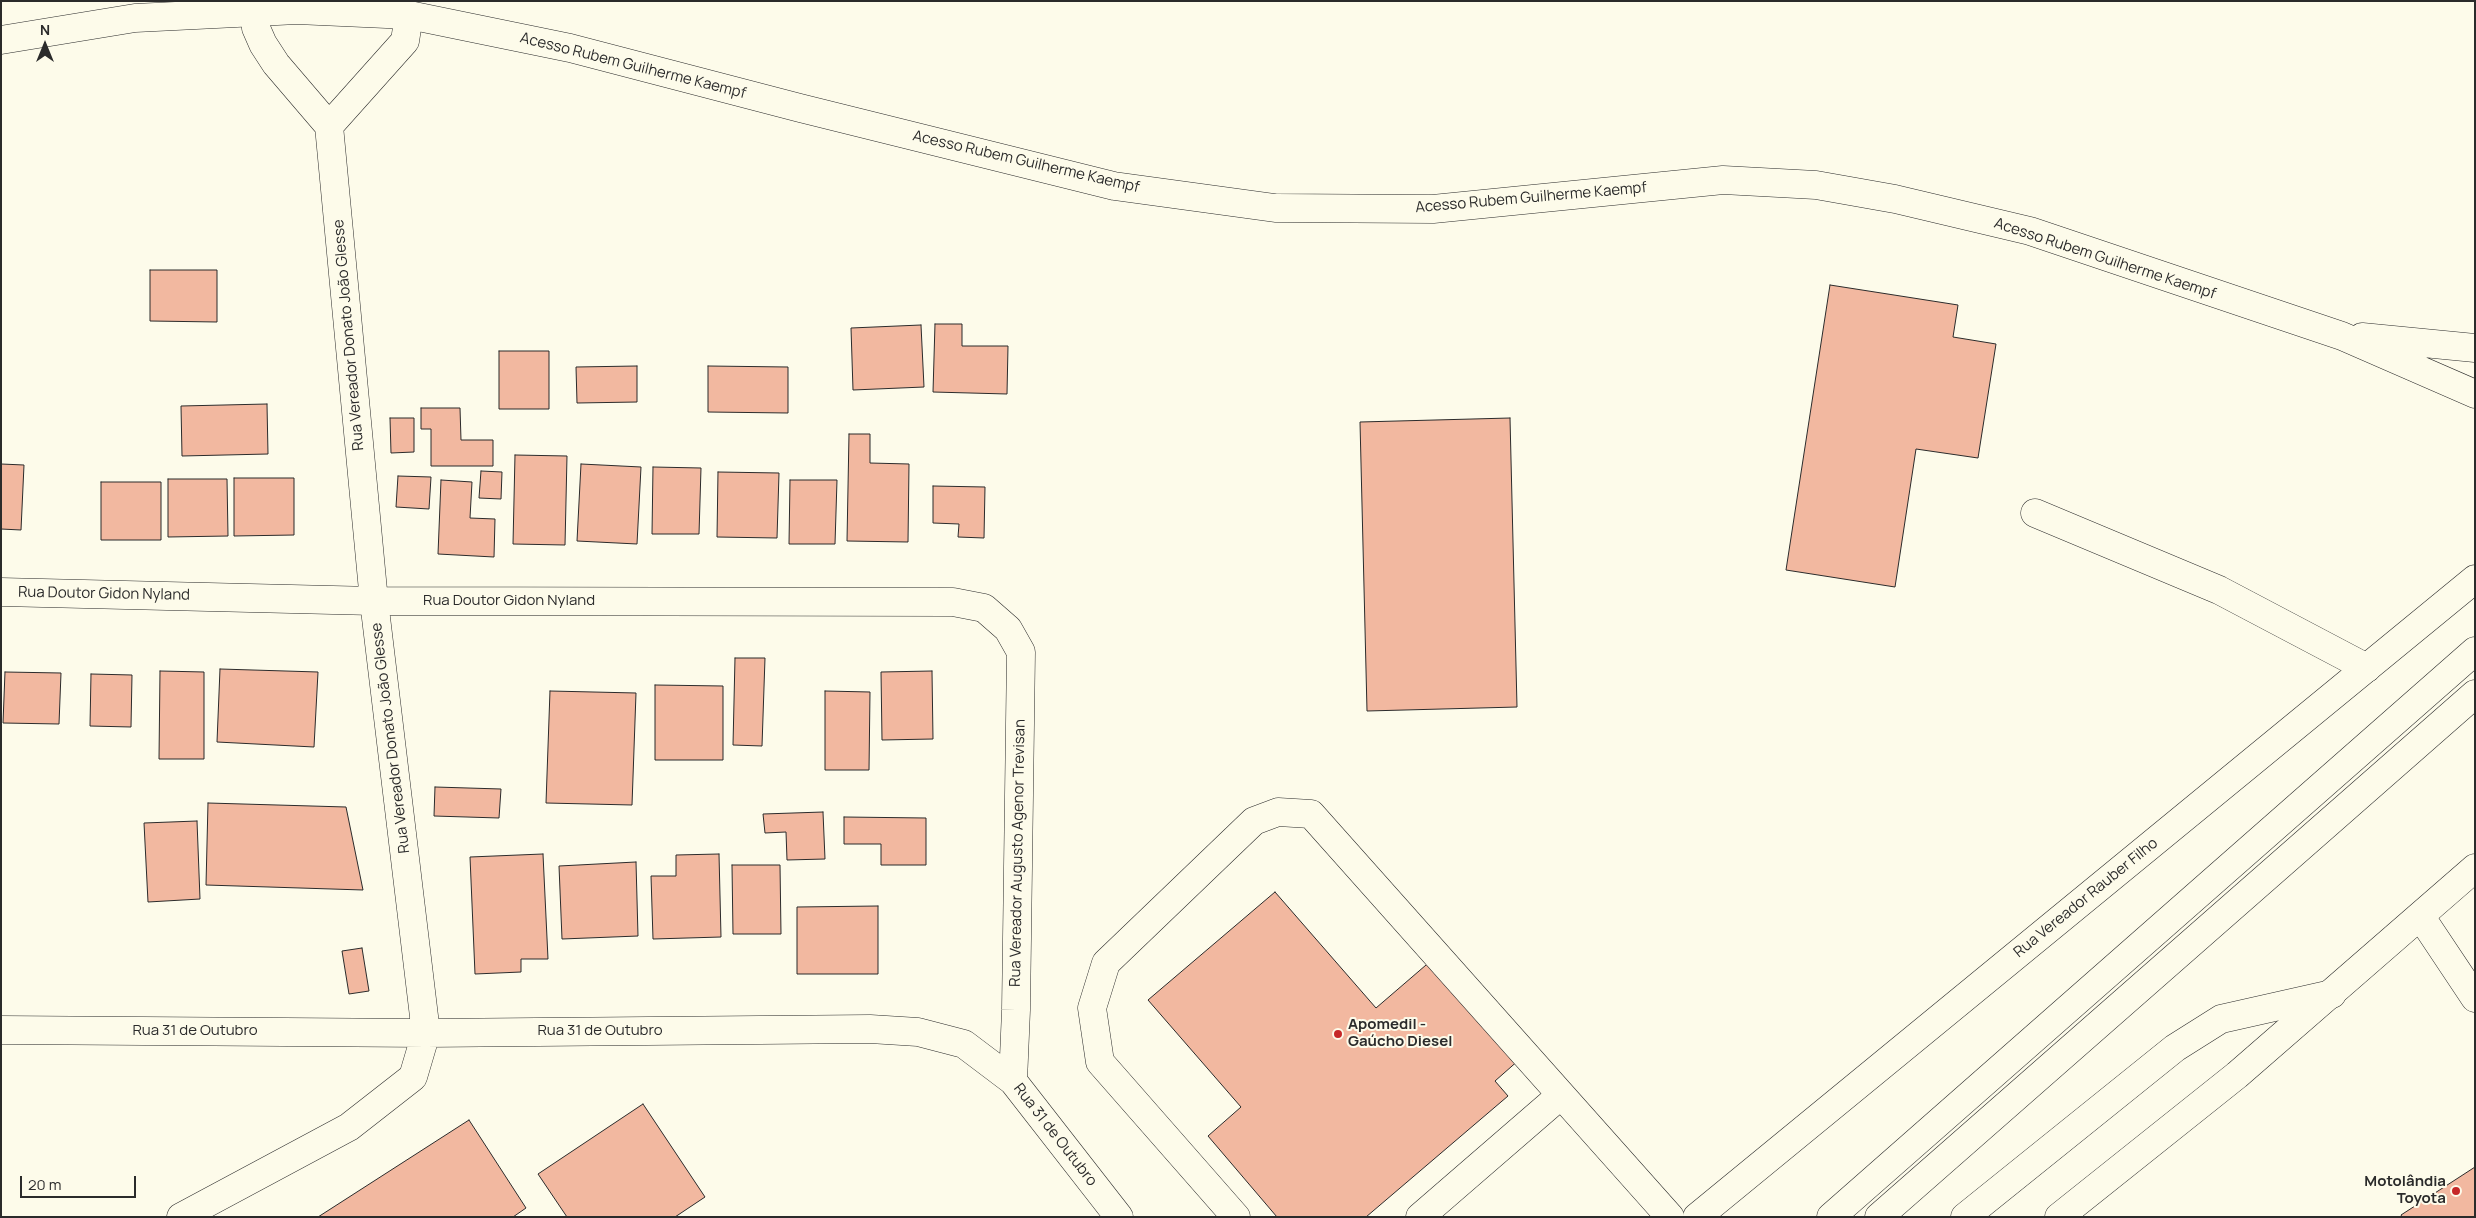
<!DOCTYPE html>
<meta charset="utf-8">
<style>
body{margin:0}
#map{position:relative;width:2476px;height:1218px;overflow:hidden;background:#fdfbea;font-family:Manrope,sans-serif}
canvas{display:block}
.frame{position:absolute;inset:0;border:2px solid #2b2b2b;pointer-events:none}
.north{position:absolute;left:20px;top:20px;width:50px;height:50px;-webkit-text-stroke:4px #fdfbea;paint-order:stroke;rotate:0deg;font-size:14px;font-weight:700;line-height:20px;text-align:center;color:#2b2b2b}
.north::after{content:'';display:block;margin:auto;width:18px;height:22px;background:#2b2b2b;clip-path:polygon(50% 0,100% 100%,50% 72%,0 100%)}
.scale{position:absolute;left:20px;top:1176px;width:116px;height:22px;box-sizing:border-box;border:2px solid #2b2b2b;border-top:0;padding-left:6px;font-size:15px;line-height:18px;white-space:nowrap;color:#2b2b2b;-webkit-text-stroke:4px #fdfbea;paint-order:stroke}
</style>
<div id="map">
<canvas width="2476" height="1218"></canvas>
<div class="frame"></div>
<div class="north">N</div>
<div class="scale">20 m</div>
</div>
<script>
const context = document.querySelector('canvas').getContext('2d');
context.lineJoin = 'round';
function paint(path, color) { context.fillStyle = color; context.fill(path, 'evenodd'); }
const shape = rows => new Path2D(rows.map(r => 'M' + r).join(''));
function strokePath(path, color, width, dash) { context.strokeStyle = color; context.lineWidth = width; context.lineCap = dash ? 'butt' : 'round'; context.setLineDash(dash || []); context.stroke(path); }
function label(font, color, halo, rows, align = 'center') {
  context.font = font + ' Manrope,sans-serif'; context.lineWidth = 4; context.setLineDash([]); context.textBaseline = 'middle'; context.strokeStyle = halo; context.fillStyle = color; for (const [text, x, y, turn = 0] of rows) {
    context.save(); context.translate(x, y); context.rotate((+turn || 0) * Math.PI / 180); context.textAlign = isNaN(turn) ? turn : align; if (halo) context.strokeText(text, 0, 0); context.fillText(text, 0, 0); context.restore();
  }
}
const building = shape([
 [150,270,217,270,217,322,150,321,150,270],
 [1830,285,1958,305,1953,337,1996,344,1978,458,1916,449,1895,587,1786,570,1830,285],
 [935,324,962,324,962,346,1008,346,1007,394,933,392,935,324],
 [921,325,924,387,853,390,851,328,921,325],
 [499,351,549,351,549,409,499,409,499,351],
 [637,366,637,402,577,403,576,367,637,366],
 [708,366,788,367,788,413,708,412,708,366],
 [267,404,268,454,182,456,181,406,267,404],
 [421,408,460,408,461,440,493,440,493,466,431,466,431,429,421,429,421,408],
 [390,418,414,418,414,452,391,453,390,418],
 [1510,418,1517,707,1367,711,1360,422,1510,418],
 [849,434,870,434,870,463,909,464,908,542,847,541,849,434],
 [515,455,567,456,565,545,513,544,515,455],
 [1,464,24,465,21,530,1,529,1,464],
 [581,464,641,467,637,544,577,541,581,464],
 [653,467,701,468,699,534,652,534,653,467],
 [481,471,502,472,501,499,479,498,481,471],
 [718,472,779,473,777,538,717,537,718,472],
 [398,476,431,477,429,509,396,507,398,476],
 [234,478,294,478,294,535,234,536,234,478],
 [168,479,227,479,228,536,168,537,168,479],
 [441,480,472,482,470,518,495,519,494,557,438,554,441,480],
 [790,480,837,480,835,544,789,544,790,480],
 [101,482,161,482,161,540,101,540,101,482],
 [933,486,985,487,984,538,958,537,959,524,933,523,933,486],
 [735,658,765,658,762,746,733,745,735,658],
 [220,669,318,672,314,747,217,742,220,669],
 [160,671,204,672,204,759,159,759,160,671],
 [932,671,933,739,882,740,881,672,932,671],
 [5,672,61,673,59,724,3,723,5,672],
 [91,674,132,675,131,727,90,726,91,674],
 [655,685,723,686,723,760,655,760,655,685],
 [550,691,636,693,632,805,546,803,550,691],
 [825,691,870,692,869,770,825,770,825,691],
 [435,787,501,789,499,818,434,816,435,787],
 [208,803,346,807,363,890,206,885,208,803],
 [823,812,825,859,787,860,786,832,765,833,763,814,823,812],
 [844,817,926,818,926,865,881,865,881,844,844,844,844,817],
 [197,821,200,899,148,902,144,823,197,821],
 [543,854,548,959,521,959,521,972,475,974,470,857,543,854],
 [719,854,721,937,653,939,651,876,676,876,676,855,719,854],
 [636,862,638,936,562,939,559,866,636,862],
 [732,865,780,865,781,934,733,934,732,865],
 [1275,892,1376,1008,1433,959,1520,1059,1495,1081,1508,1096,1366,1217,1277,1217,1208,1136,1241,1107,1148,1000,1275,892],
 [878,906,878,974,797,974,797,907,878,906],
 [362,948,369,991,349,994,342,951,362,948],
 [643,1104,705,1197,675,1217,567,1217,538,1174,643,1104],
 [469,1120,526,1208,513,1217,318,1217,469,1120],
 [2475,1167,2475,1217,2402,1217,2401,1215,2475,1167]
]);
const minor = shape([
 [329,126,405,41,409,15],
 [2035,513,2219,590,2367,668],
 [1,592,374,601,953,602,984,608,1008,629,1021,652,1016,1010,1013,1081],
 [2421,917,2475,998],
 [1,1030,426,1033,870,1029,918,1032,964,1044,1013,1081,1119,1217],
 [181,1217,349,1127,413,1077,426,1033,374,601,329,126,276,64,263,44,256,28,254,12],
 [1236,1217,1100,1062,1092,1008,1106,963,1254,821,1278,812,1311,814,1670,1217],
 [1420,1217,1561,1095]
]);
const major = shape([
 [1,40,135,18,297,10,409,15,570,48,800,108,1114,186,1275,208,1433,209,1723,180,1816,185,1895,199,2030,231,2342,336,2475,394],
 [2362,337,2475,348],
 [1697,1217,2475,579],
 [2059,1217,2237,1075,2475,868]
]);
const highway = shape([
 [1831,1217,2475,651],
 [1879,1217,2475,694],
 [1965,1217,2175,1048,2221,1019,2332,994]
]);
const markers = [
 [1338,1034,5,"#c62828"],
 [2456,1191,5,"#c62828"]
];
const streetNames = [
 ["Acesso Rubem Guilherme Kaempf",633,66,14],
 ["Acesso Rubem Guilherme Kaempf",1026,162,13],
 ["Acesso Rubem Guilherme Kaempf",1531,198,-5],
 ["Acesso Rubem Guilherme Kaempf",2105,259,18],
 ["Rua Vereador Donato João Glesse",349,335,-95],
 ["Rua Doutor Gidon Nyland",104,594,1],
 ["Rua Doutor Gidon Nyland",509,601],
 ["Rua Vereador Donato João Glesse",391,738,-97],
 ["Rua Vereador Augusto Agenor Trevisan",1018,853,-89],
 ["Rua Vereador Rauber Filho",2086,898,-39],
 ["Rua 31 de Outubro",195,1031],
 ["Rua 31 de Outubro",600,1031],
 ["Rua 31 de Outubro",1055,1135,52]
];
const poiNames = [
 ["Apomedil -",1348,1025],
 ["Gaúcho Diesel",1348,1042],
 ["Motolândia",2446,1182,"right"],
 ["Toyota",2446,1199,"right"]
];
paint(building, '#f2b8a0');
strokePath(building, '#2b2b2b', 1);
strokePath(minor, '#2b2b2b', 29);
strokePath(major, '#2b2b2b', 29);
strokePath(highway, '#2b2b2b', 29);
strokePath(minor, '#fdfbea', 28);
strokePath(major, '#fdfbea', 28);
strokePath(highway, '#fdfbea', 28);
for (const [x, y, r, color] of markers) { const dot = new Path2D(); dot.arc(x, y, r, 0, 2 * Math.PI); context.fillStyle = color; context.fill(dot); strokePath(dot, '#fdfbea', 2); }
label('15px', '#2b2b2b', '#fdfbea', streetNames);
label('bold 15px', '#2b2b2b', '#fdfbea', poiNames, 'left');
</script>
